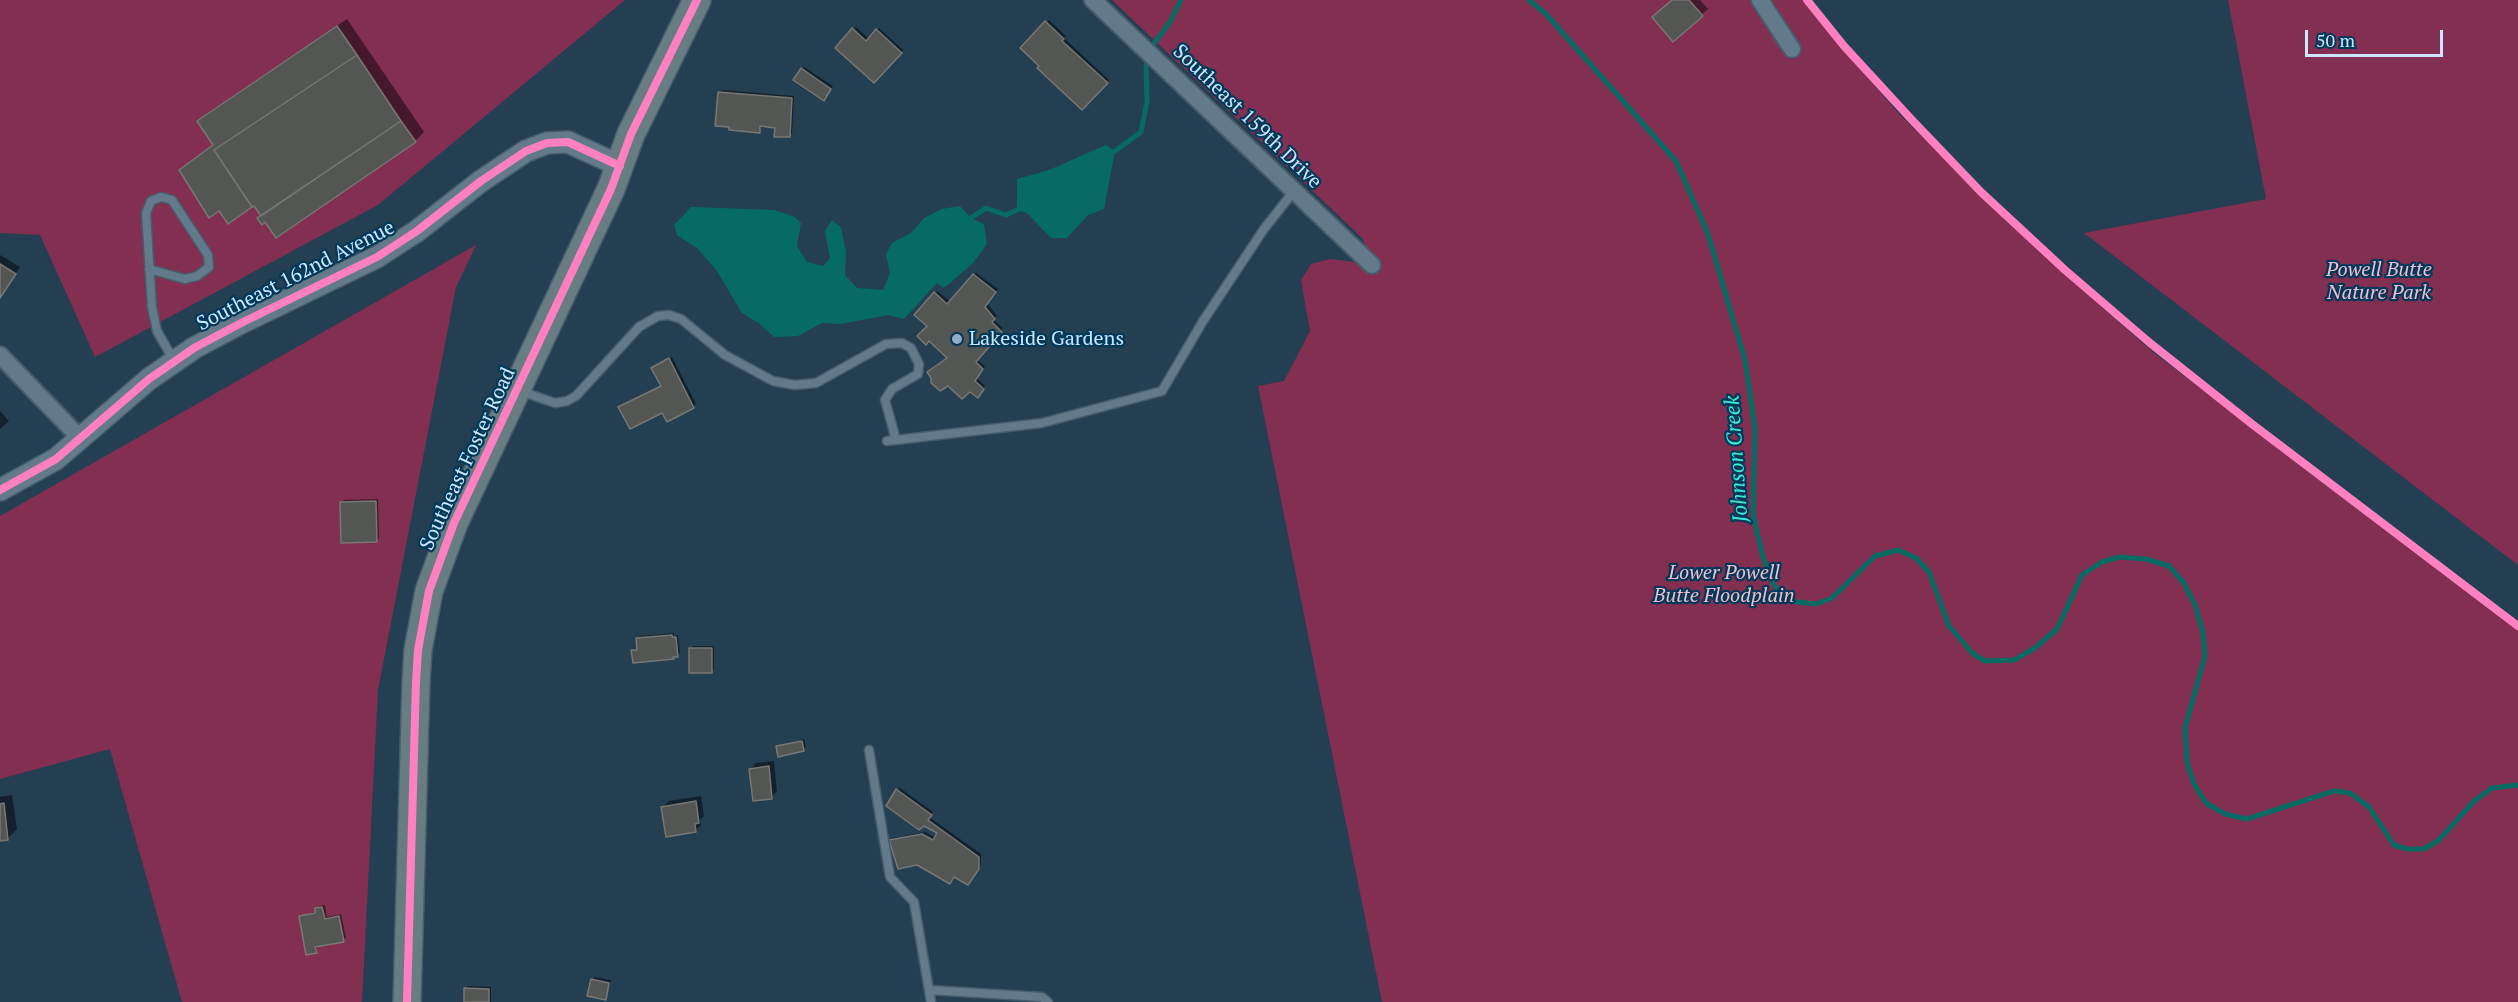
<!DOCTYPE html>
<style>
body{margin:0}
#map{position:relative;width:2518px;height:1002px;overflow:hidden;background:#233f51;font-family:"PT Serif",serif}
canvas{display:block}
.scale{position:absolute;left:2305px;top:30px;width:138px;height:27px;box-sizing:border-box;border:3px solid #cce6fb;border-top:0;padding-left:8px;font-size:18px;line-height:21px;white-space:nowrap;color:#cce6fb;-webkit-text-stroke:4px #00395a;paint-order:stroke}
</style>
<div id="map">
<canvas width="2518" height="1002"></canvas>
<div class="scale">50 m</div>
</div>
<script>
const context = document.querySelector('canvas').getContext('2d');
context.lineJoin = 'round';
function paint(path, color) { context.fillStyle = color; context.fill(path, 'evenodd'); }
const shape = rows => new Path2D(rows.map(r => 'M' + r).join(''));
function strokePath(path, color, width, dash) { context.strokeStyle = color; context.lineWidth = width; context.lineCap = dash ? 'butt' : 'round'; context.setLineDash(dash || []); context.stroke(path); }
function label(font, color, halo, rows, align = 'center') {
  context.font = font + ' "PT Serif",serif'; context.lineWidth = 4.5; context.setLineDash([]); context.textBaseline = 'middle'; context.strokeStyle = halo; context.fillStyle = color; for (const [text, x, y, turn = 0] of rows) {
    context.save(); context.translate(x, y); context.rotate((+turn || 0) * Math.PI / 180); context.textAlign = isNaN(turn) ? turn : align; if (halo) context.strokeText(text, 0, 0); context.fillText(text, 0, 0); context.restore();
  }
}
const green = shape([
 [0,0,625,0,378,205,95,357,40,235,0,233],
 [1112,0,1802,0,1899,114,2044,256,2154,353,2518,630,2518,1002,1382,1002,1258,386,1284,381,1310,331,1301,280,1311,264,1330,259,1354,262,1369,271,1372,268,1363,239],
 [2228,0,2518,0,2518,565,2084,233,2266,199],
 [476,245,456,287,378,690,362,1002,182,1002,110,749,0,779,0,516]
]);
const water = shape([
 [1106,145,1115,151,1104,209,1088,215,1067,238,1051,238,1027,213,1017,210,1017,179,1049,170],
 [960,206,971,218,984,224,987,244,973,263,949,284,943,288,937,283,904,319,888,315,841,324,822,323,798,336,774,337,760,324,742,313,717,271,697,248,677,235,674,225,691,207,774,210,795,217,801,223,797,246,807,262,823,266,830,258,825,231,832,220,841,227,846,252,845,275,857,288,883,290,890,273,886,254,892,243,911,233,924,218,942,209]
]);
const shadow = shape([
 [1673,0,1700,0,1708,9,1673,40],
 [347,19,424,132,415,141,262,215,255,204,219,209,181,170,214,144,199,122,208,113],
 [1049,20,1066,36,1064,38,1109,80,1082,108,1022,48],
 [856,27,869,39,879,28,903,50,874,81,837,48],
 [804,67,833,86,826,96,802,69],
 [722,90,794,96,792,133,789,135,776,127,762,125,759,132,720,92],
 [0,255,20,267,0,298],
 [976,273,998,289,987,303,997,316,993,319,1003,328,977,359,985,366,977,378,985,386,980,394,948,384,948,358,929,326,916,315,937,291,951,302],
 [672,357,696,404,693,406,663,411,623,405,662,385,653,368],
 [0,411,9,421,0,429],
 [378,499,379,538,377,540,341,503,344,500],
 [674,633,674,636,678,635,680,653,673,658,633,651,638,648,637,639,640,636],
 [693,646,714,646,714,669,711,672,690,649],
 [804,739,806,747,803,750,778,747],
 [774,761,777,791,772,797,751,769,756,763],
 [900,788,933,812,929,817,981,854,981,865,970,880,890,840,893,838,925,832,936,838,940,832,898,790],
 [12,795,17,829,8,838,0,839,0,797],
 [701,796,704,816,700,820,701,825,695,831,663,807,669,801],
 [325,905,327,917,341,914,346,938,318,945,316,951,300,916,317,911,319,906],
 [595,977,611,980,605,998,592,980],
 [468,986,491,987,491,1002,466,1002,466,989]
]);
const stream = shape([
 [1529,0,1546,14,1676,161,1708,234,1745,360,1755,429,1753,515,1763,557,1771,579,1779,593,1789,601,1816,604,1832,598,1875,556,1898,550,1916,558,1929,572,1949,626,1972,653,1985,661,2014,660,2035,648,2057,629,2082,575,2102,562,2119,557,2146,559,2169,566,2184,583,2195,605,2203,632,2205,656,2185,728,2187,762,2194,784,2206,803,2225,814,2247,819,2334,791,2350,793,2369,807,2394,845,2407,849,2424,849,2439,840,2474,801,2492,788,2518,785],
 [1115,151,1141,132,1147,102,1146,66,1153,45,1170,22,1181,0],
 [971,218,986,208,1006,215,1017,210]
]);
const building = shape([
 [1672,0,1689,0,1703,16,1673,42,1652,17,1672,0],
 [1045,21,1064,39,1062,41,1108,83,1082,110,1037,68,1039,66,1020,48,1045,21],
 [337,26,357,55,214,150,252,207,228,224,219,211,209,218,179,170,213,145,197,121,337,26],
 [852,28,866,41,876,29,902,53,874,83,835,48,852,28],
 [357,55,401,121,261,216,254,206,252,207,214,150,357,55],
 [801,68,831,89,824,101,793,80,801,68],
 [718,92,792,98,790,137,774,137,775,128,760,126,760,133,729,130,729,127,715,126,718,92],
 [401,121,416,142,276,238,265,222,262,225,257,218,401,121],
 [0,264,16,274,0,298,0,264],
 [973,274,996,292,985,307,995,319,992,322,1002,332,976,362,983,369,975,381,984,389,978,398,970,392,962,399,948,386,940,391,931,383,931,378,927,372,947,358,929,341,926,345,917,336,927,326,914,315,934,292,947,304,973,274],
 [669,358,694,408,667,422,662,413,630,429,618,407,661,386,651,368,669,358],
 [376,501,377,542,341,543,340,502,376,501],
 [672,635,672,637,676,637,678,657,673,657,674,659,633,663,631,650,637,650,636,638,672,635],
 [689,648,712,648,712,673,689,673,689,648],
 [802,741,804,751,778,757,776,746,802,741],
 [769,766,772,799,753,801,749,769,769,766],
 [896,789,932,815,928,820,979,857,979,869,968,885,954,877,950,884,917,865,898,869,889,840,922,834,933,840,937,833,924,826,919,830,886,806,896,789],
 [696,801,699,823,695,824,696,832,666,837,661,807,696,801],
 [4,803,8,840,0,841,0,804,4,803],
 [322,907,325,919,339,916,344,942,315,947,317,953,306,955,299,916,315,913,315,908,322,907],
 [591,979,609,983,606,1000,587,996,591,979],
 [464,988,489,989,489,1002,464,1002,464,988]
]);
const service = shape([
 [149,269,185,279,197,276,209,267,208,255,172,200,161,197,151,201,146,213,152,307,157,331,174,361],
 [520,391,555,403,567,401,576,396,639,327,658,316,669,315,681,319,725,355,773,381,795,385,816,383,886,344,902,343,911,348,919,364,918,374,892,389,885,400,896,440],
 [887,441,1042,423,1162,391,1203,321,1264,229,1294,191],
 [869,750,890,877,914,902,931,1002],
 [930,990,1042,997,1048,1002]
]);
const minor = shape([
 [1093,0,1372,265],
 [1760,0,1792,49],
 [0,355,81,439]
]);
const tertiary = shape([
 [0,490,56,459,149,379,194,348,243,322,377,257,417,231,481,181,526,151,547,143,568,142,620,166]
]);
const primary = shape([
 [407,1002,416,682,418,650,429,591,454,523,611,189,631,134,697,0]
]);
const cycleway = shape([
 [1807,0,1844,46,1912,120,1981,192,2065,270,2150,343,2252,424,2518,626],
 [0,490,56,459,149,379,194,348,243,322,377,257,417,231,481,181,526,151,547,143,568,142,620,166],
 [407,1002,416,682,418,650,429,591,454,523,611,189,631,134,697,0]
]);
const markers = [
 [957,339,6,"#91acc0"]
];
const streetNames = [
 ["Southeast 159th Drive",1247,117,44],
 ["Southeast 162nd Avenue",296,276,-27],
 ["Southeast Foster Road",468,459,-65]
];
const parkNames = [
 ["Powell Butte",2379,270],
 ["Nature Park",2379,293],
 ["Lower Powell",1724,573],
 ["Butte Floodplain",1724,596]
];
const poiNames = [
 ["Lakeside Gardens",969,339]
];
const waterNames = [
 ["Johnson Creek",1737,459,-94]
];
paint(green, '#822f51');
paint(water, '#066c63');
paint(shadow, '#0007');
strokePath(stream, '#066c63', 5);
paint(building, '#545654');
strokePath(building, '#777875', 1.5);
strokePath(service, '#475c6b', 11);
strokePath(minor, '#475c6b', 20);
strokePath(tertiary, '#475c6b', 24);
strokePath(primary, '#475c6b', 30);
strokePath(service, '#627a8a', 8);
strokePath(minor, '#627a8a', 16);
strokePath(tertiary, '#627a8a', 21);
strokePath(primary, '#687c84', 27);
strokePath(cycleway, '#ff80c0', 8);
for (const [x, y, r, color] of markers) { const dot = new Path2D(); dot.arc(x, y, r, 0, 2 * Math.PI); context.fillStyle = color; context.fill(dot); strokePath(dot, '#00395a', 2); }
label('20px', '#cce6fb', '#00395a', streetNames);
label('italic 20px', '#f7bccb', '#00395a', parkNames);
label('20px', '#cce6fb', '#00395a', poiNames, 'left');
label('italic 21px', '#3cebd5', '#00395a', waterNames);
</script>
